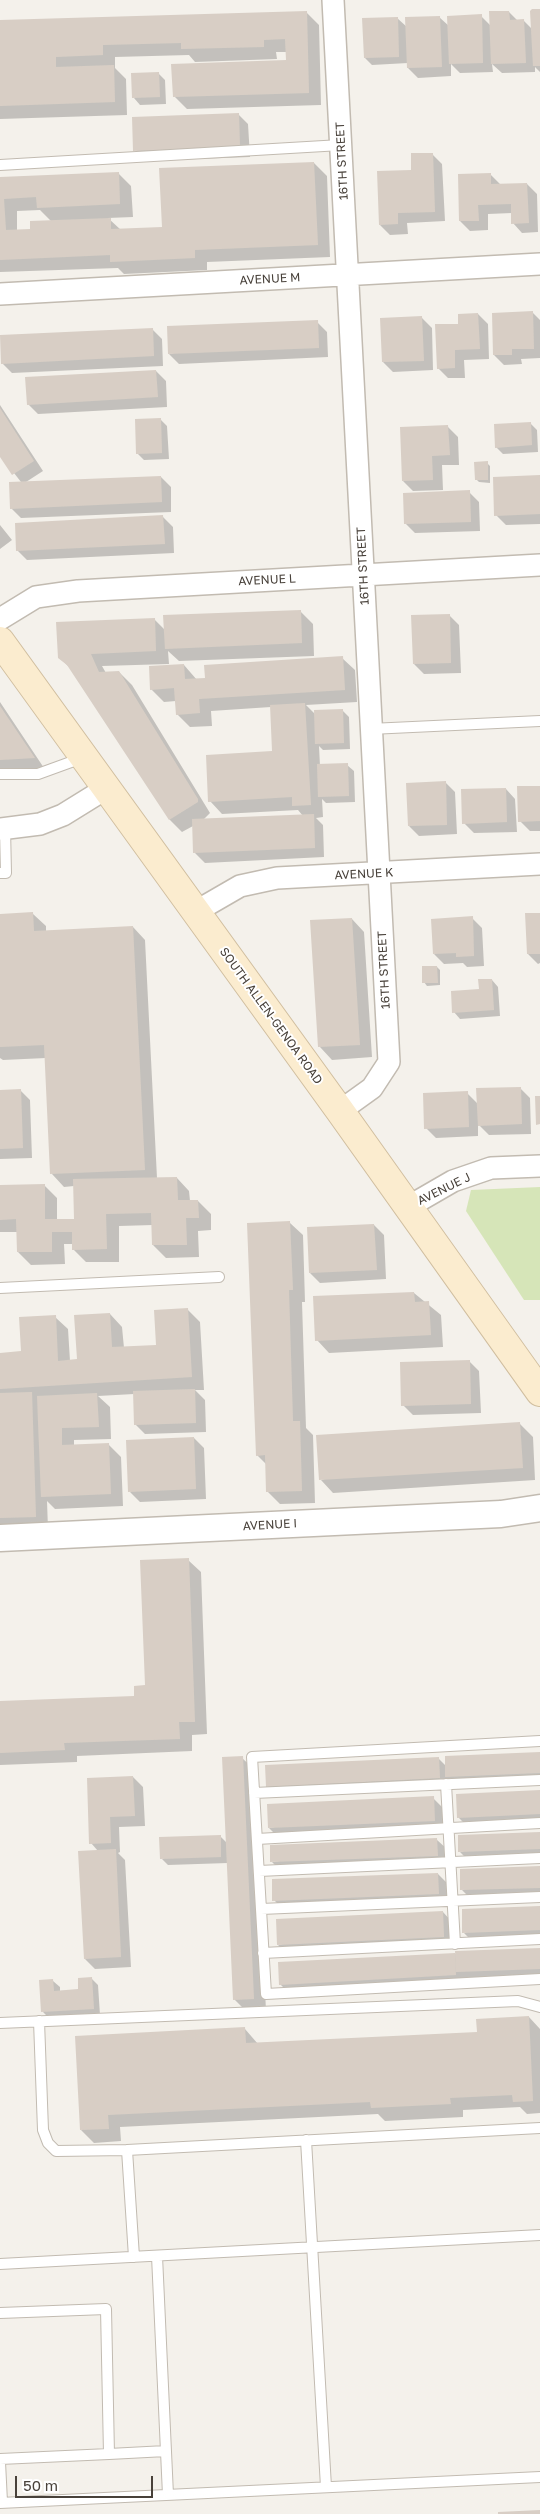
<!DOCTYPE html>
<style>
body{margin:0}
#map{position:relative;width:540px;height:2514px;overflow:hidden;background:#f4f1eb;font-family:"Golos Text",sans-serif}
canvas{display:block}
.scale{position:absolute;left:15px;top:2476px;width:138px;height:22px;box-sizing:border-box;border:2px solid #48413a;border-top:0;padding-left:6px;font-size:15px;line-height:18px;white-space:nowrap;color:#48413a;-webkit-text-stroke:4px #fff;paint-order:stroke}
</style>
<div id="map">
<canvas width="540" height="2514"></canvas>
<div class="scale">50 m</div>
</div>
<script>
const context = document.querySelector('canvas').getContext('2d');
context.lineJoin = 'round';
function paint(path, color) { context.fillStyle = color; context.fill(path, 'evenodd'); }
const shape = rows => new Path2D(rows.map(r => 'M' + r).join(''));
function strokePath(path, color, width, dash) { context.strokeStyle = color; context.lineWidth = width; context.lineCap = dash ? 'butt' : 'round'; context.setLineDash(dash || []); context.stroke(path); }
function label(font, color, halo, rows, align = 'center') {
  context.font = font + ' "Golos Text",sans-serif'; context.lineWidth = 4; context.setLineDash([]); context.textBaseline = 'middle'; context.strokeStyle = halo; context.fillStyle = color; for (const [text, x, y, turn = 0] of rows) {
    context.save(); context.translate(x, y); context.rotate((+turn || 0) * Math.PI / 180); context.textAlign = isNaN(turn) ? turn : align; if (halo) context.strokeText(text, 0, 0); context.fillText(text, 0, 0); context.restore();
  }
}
const green = shape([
 [540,1187,540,1300,524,1300,466,1211,471,1190]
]);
const shadow = shape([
 [540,10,540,72,535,67,535,72,502,73,492,64,493,72,460,73,451,64,451,76,418,78,408,68,408,63,372,65,365,58,397,18,407,27,439,17,449,26,481,16,490,25,509,12,518,21,524,21,532,29],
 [306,12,319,25,321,105,187,109,174,96,287,61,287,52,276,52,277,59,195,62,189,55,115,57,115,68,126,79,127,115,0,119,0,22],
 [158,73,165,80,166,104,140,105,134,98],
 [238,114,248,124,250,157,145,161,135,151],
 [432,154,442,164,445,221,407,223,408,234,390,235,380,225,413,171],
 [314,163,327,176,330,257,207,262,207,270,124,274,118,268,0,272,0,178,118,173,131,186,133,217,108,218,121,230,163,228],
 [40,210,52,222,31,230,17,231,17,211],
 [490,174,501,185,527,184,537,194,538,232,522,233,513,223,512,213,488,214,488,230,470,231,460,221],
 [532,312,540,320,540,358,521,359,522,364,504,365,494,355],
 [478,314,488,324,489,359,464,360,465,378,448,378,438,368,460,325],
 [422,318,432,328,433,370,393,372,383,362],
 [317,322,327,332,328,357,179,364,169,354],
 [152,329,162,339,163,366,12,373,2,363],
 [156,371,166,381,167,407,38,414,28,404],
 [0,405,43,471,26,482,161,477,171,487,171,512,21,518,11,508,21,482,0,455],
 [161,420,167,426,169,459,144,460,137,453],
 [530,423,537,430,538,452,503,454,496,447],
 [448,427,458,437,459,465,442,465,443,490,413,491,403,481],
 [487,463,490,466,490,483,479,482,476,479],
 [540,476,540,524,506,525,496,515],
 [469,492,479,502,480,531,415,533,405,523],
 [163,517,173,527,174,553,27,560,17,550],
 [0,525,12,540,0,549],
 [300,611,313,624,314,656,179,661,168,651,169,664,102,666,106,673,119,672,132,685,210,813,203,820,303,816,298,810,222,814,210,801,273,752,271,707,211,711,212,726,190,727,177,714,176,701,164,702,151,689,184,665,197,680,342,658,355,670,357,702,306,705,315,714,342,710,349,717,350,749,323,750,319,746,320,766,347,765,354,771,355,802,326,803,322,799,323,817,316,818,323,825,324,857,205,863,195,853,193,826,182,832,170,820,73,671,59,657,154,619,165,630],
 [449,615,459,625,461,673,424,674,414,664],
 [0,702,46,771,0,773],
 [445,782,455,792,457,834,419,836,409,826],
 [540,787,540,831,530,831,520,821],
 [506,789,515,799,517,832,474,833,464,823],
 [33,914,46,926,46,931,133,927,145,940,157,1178,177,1178,189,1191,190,1201,198,1201,211,1214,211,1230,198,1231,199,1257,166,1258,153,1245,153,1225,119,1226,119,1262,86,1262,73,1249,73,1244,64,1244,65,1264,31,1265,18,1252,18,1232,0,1232,0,1186,44,1185,57,1198,57,1220,75,1220,74,1186,64,1187,52,1174,46,1058,3,1060,0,1058,0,915],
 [540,914,540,963,538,964,528,954],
 [472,918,482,928,484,966,467,967,463,963,444,964,434,954],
 [352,919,364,932,372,1057,332,1060,320,1047],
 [437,967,440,970,440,985,427,986,424,982],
 [492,980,498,987,500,1016,460,1019,454,1012],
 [520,1088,530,1098,531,1134,489,1135,478,1124,478,1136,436,1138,426,1128,467,1093,478,1104],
 [20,1090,30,1100,32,1158,0,1159,0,1091],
 [290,1223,303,1235,305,1302,302,1302,306,1428,313,1435,315,1503,280,1504,267,1491,266,1464,257,1455],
 [374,1225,384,1235,386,1279,320,1283,310,1273],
 [414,1293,441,1315,443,1347,329,1353,317,1340],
 [187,1309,200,1322,204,1390,195,1390,205,1400,206,1432,145,1434,135,1424,134,1394,98,1396,110,1407,111,1439,74,1440,74,1446,108,1444,121,1457,123,1506,55,1509,47,1501,48,1529,0,1530,0,1354,22,1353,55,1317,68,1329,70,1361,78,1360,110,1314,122,1327,124,1348,157,1346],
 [469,1361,479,1371,481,1413,413,1415,403,1405],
 [520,1424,533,1437,535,1480,333,1493,321,1480],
 [194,1438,204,1448,206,1499,140,1502,130,1492],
 [188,1560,201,1572,207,1734,192,1735,192,1751,77,1756,77,1762,0,1765,0,1702,135,1697,146,1686],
 [540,1753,540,1783,456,1786,449,1779,449,1788,277,1796,267,1786,438,1758,446,1766],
 [242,1758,255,1770,266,2011,247,2012,234,1999,228,1863,168,1865,162,1859,220,1836,227,1843],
 [133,1777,143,1787,145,1826,119,1827,120,1852,118,1853,125,1860,131,1967,95,1969,85,1959,98,1851,91,1843],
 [540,1791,540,1824,468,1827,458,1817],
 [433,1798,443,1808,445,1831,279,1838,269,1828],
 [540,1833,540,1859,470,1862,460,1852],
 [437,1840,447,1849,447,1865,282,1872,272,1862],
 [540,1868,540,1897,472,1900,462,1890],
 [438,1874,448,1884,448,1904,284,1910,274,1900],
 [540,1907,540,1940,474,1943,464,1933],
 [443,1912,452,1922,454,1946,288,1955,278,1945],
 [540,1949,540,1978,290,1994,280,1984,279,1964],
 [91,1978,98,1985,100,2015,49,2018,43,2012,53,1981,60,1987,60,1991,80,1990],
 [529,2017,540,2029,540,2113,527,2114,520,2107,463,2110,463,2117,385,2121,378,2114,120,2127,121,2141,94,2143,81,2130,245,2029,258,2044,478,2033]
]);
const building = shape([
 [532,9,540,9,540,66,533,66,530,11],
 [307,11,309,93,173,97,171,64,286,60,285,39,264,40,264,47,181,49,181,43,103,45,103,55,56,57,56,67,114,65,115,102,0,106,0,20],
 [489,11,509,11,510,20,524,19,526,63,491,64],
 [482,14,483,63,449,64,447,16],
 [440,16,442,67,407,68,405,17],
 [398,17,399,57,364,58,362,18],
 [159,72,160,97,132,98,131,73],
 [239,113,240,147,133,151,132,117],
 [411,153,433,153,435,212,398,213,398,224,379,225,377,171,411,170],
 [314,162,318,245,195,250,195,258,110,262,110,255,0,260,0,177,119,172,120,204,37,208,36,197,4,199,6,230,30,229,30,221,111,218,111,229,162,227,159,168],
 [491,173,491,184,527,183,529,223,511,224,511,204,478,205,479,221,459,221,458,174],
 [533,311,534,349,512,349,512,355,493,355,492,313],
 [478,313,480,349,455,350,455,368,437,369,435,324,458,324,458,314],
 [422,316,424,361,382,362,380,318],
 [318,320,319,348,168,354,167,326],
 [153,328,154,356,1,364,0,335],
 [156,370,158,397,27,405,25,377],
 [0,408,34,461,12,475,0,457],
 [161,418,162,453,136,454,135,419],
 [531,422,532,445,495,448,494,424],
 [448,425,450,455,432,456,433,480,402,481,400,427],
 [488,461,488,480,475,480,474,462],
 [540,475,540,514,494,516,493,477],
 [161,476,162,502,10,509,9,482],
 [470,490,471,522,404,524,403,493],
 [163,515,165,544,16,551,15,523],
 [301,610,302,643,165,649,163,615],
 [450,614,451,663,413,664,411,615],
 [155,618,156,651,91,654,99,672,119,671,198,799,198,802,169,820,67,665,58,658,56,622],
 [343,656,345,690,199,699,200,713,176,715,174,688,150,690,149,666,184,664,185,679,205,678,204,665],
 [305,703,311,805,292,806,292,797,208,802,206,755,272,751,270,705],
 [0,706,35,758,0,760],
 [343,709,344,743,315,744,314,710],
 [348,763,349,796,318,797,317,764],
 [446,781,447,825,408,826,406,783],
 [517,786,540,786,540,821,518,822],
 [506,788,507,822,462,824,461,789],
 [314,814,315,848,193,853,192,819],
 [33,912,34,931,133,926,145,1170,50,1174,44,1045,0,1047,0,914],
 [525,913,540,913,540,954,527,954],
 [473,916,474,956,456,957,456,953,433,954,431,919],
 [352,918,360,1045,318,1047,310,920],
 [422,966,437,966,438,983,422,983],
 [478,979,492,979,494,1010,452,1013,451,991,479,989],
 [521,1087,522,1124,478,1126,476,1088],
 [21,1089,23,1148,0,1149,0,1090],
 [468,1091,469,1127,424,1129,423,1093],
 [535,1096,540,1096,540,1124,536,1125],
 [177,1177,178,1200,198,1200,199,1218,186,1218,187,1245,152,1245,151,1213,106,1214,107,1249,72,1250,72,1232,52,1232,52,1252,17,1252,16,1219,0,1220,0,1185,45,1184,45,1219,74,1219,73,1179],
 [290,1221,293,1290,289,1290,293,1421,300,1421,302,1491,266,1492,265,1455,256,1456,247,1223],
 [374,1224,377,1270,309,1273,307,1227],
 [414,1292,415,1302,429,1301,431,1335,315,1341,313,1296],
 [188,1308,192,1377,0,1389,0,1353,21,1351,19,1317,56,1315,58,1361,77,1359,74,1315,110,1313,112,1347,156,1345,154,1310],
 [470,1360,471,1404,401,1406,400,1362],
 [195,1389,196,1423,134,1425,133,1391],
 [32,1392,36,1517,0,1518,0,1393],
 [97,1393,99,1427,62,1428,62,1445,109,1443,111,1494,41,1497,37,1396],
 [520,1422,523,1468,319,1480,316,1435],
 [194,1437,196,1489,128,1492,126,1440],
 [189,1558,195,1722,179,1722,180,1739,64,1743,65,1750,0,1753,0,1701,134,1696,134,1686,145,1685,140,1560],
 [540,1752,540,1773,445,1777,445,1756],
 [243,1756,254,1999,233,2000,222,1757],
 [439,1757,440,1778,266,1787,265,1765],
 [133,1776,135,1816,110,1817,111,1843,89,1844,87,1778],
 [540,1790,540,1814,457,1818,456,1794],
 [434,1796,435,1821,268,1828,267,1804],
 [540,1832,540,1849,458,1852,458,1835],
 [221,1835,221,1857,160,1859,159,1837],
 [437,1838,438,1856,270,1862,270,1845],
 [116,1849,121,1957,84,1959,78,1851],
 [540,1866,540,1888,460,1890,460,1869],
 [438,1873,439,1894,272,1901,272,1879],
 [540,1906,540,1930,462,1933,462,1909],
 [443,1911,444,1937,277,1945,276,1919],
 [540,1948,540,1969,456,1972,455,1951],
 [455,1953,456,1975,279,1985,278,1962],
 [92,1977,94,2009,41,2012,39,1980,53,1979,54,1991,78,1989,78,1978],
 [529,2016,533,2101,513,2102,512,2095,450,2098,451,2104,371,2108,370,2102,108,2115,109,2129,80,2130,75,2036,245,2027,246,2043,477,2032,476,2019],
 [540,2510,540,2514,498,2514,498,2512]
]);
const service = shape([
 [0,165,341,145],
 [370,729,540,721],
 [0,774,38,774,82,758],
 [0,873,6,873,5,828],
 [0,1288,219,1277],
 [540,1741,252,1757,266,1994,540,1979],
 [446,1784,455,1944],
 [254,1793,540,1780],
 [257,1839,540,1823],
 [259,1871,540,1858],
 [261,1909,540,1897],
 [263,1953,540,1939],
 [39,2021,43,2130,48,2143,56,2151,127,2150],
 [0,2023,518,2001,540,2007],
 [306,2140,326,2487],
 [157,2256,168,2495],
 [134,2257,127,2150,540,2128],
 [0,2264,540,2235],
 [0,2313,106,2309,109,2454,0,2459],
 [109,2454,166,2451],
 [0,2462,2,2502],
 [0,2503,540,2477]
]);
const minor = shape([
 [333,0,389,1062,372,1088,340,1111],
 [0,294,540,264],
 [0,619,36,597,78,591,540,565],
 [0,829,40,824,63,815,105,789],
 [195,912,240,886,277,878,540,864],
 [408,1207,453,1181,491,1168,540,1166]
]);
const tertiary = shape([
 [0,1538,501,1514,540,1508]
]);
const secondary = shape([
 [0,641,340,1111,540,1392]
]);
const streetNames = [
 ["16TH STREET",342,161,-93],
 ["AVENUE M",270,279,-3],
 ["16TH STREET",363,566,-93],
 ["AVENUE L",267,580,-3],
 ["AVENUE K",364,874,-3],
 ["16TH STREET",384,970,-93],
 ["SOUTH ALLEN-GENOA ROAD",271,1016,54],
 ["AVENUE J",444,1189,-26],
 ["AVENUE I",270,1525,-3]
];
paint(green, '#d6e5b8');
paint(shadow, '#0003');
paint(building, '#d8cec5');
strokePath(service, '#c2bbb1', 12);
strokePath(minor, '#c2bbb1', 24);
strokePath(tertiary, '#c2bbb1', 29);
strokePath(secondary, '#d0be9f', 30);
strokePath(service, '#fff', 10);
strokePath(minor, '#fff', 21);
strokePath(tertiary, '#fff', 26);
strokePath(secondary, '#fbeccf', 28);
label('12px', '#48413a', '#fff', streetNames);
</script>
